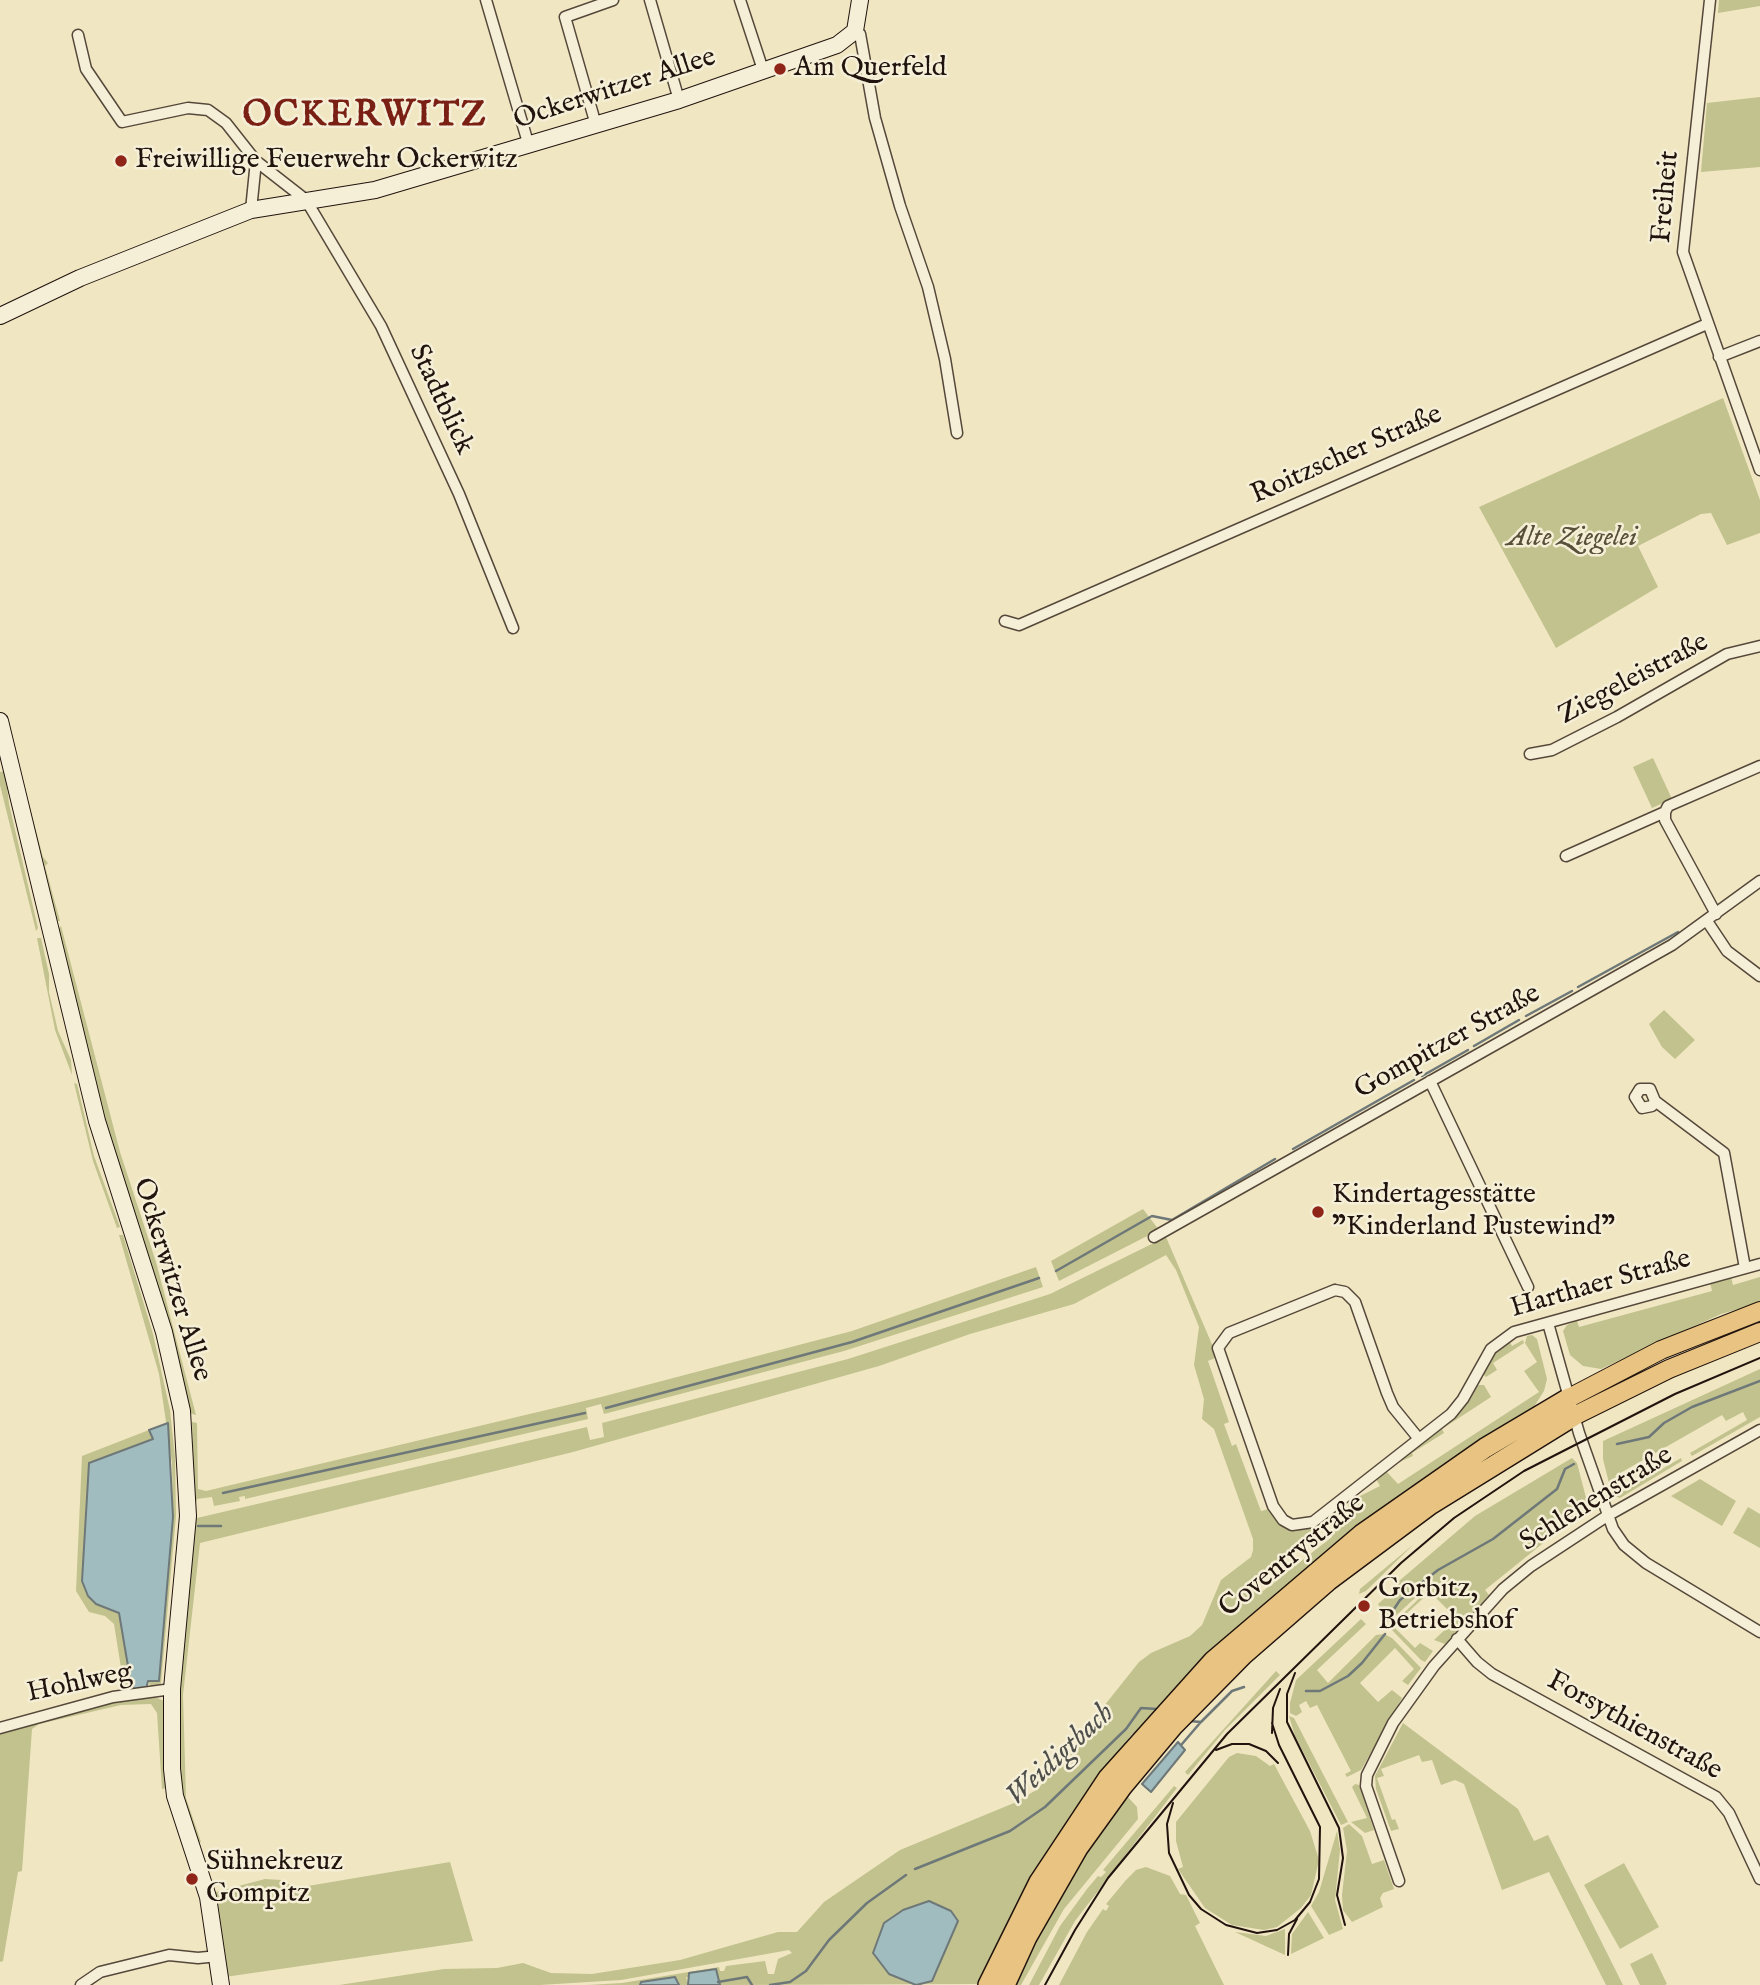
<!DOCTYPE html>
<meta charset="utf-8">
<style>
body{margin:0}
canvas{display:block;background:#f0e6c2}
</style>
<canvas width="1760" height="1985"></canvas>
<script>
const context = document.querySelector('canvas').getContext('2d');
context.lineJoin = 'round';
function paint(path, color) { context.fillStyle = color; context.fill(path, 'evenodd'); }
const shape = rows => new Path2D(rows.map(r => 'M' + r).join(''));
function strokePath(path, color, width, dash) { context.strokeStyle = color; context.lineWidth = width; context.lineCap = dash ? 'butt' : 'round'; context.setLineDash(dash || []); context.stroke(path); }
function label(font, color, halo, rows, align = 'center') {
  context.font = font + ' "IM FELL English",serif'; context.lineWidth = 5; context.setLineDash([]); context.textBaseline = 'middle'; context.strokeStyle = halo; context.fillStyle = color; for (const [text, x, y, turn = 0] of rows) {
    context.save(); context.translate(x, y); context.rotate((+turn || 0) * Math.PI / 180); context.textAlign = isNaN(turn) ? turn : align; if (halo) context.strokeText(text, 0, 0); context.fillText(text, 0, 0); context.restore();
  }
}
const green = shape([
 [1719,0,1760,0,1760,6,1718,13],
 [1760,97,1760,167,1701,172,1707,103],
 [1723,398,1760,500,1760,533,1727,545,1711,513,1701,514,1638,546,1658,587,1556,648,1479,507],
 [1653,758,1672,799,1652,808,1633,767],
 [5,771,9,804,38,928,36,931,0,785,0,772],
 [24,785,43,857,48,863,45,866,60,921,54,921,21,786],
 [61,926,120,1152,156,1262,196,1415,189,1413,112,1154,56,931],
 [37,938,41,938,49,974,49,992,58,1031,71,1060,72,1075,55,1030],
 [1664,1010,1695,1040,1675,1059,1662,1047,1649,1024],
 [74,1083,77,1084,94,1156,120,1227,117,1228,93,1161],
 [1143,1209,1159,1230,1059,1281,1051,1261],
 [119,1235,123,1235,153,1334,170,1410,175,1457,176,1516,161,1683,159,1687,152,1689,148,1681,159,1681,167,1594,173,1517,172,1463,159,1374],
 [1166,1237,1214,1349,1215,1358,1208,1361,1229,1422,1224,1424,1232,1446,1236,1444,1261,1511,1269,1509,1278,1523,1293,1531,1317,1525,1321,1530,1255,1581,1263,1591,1332,1537,1329,1532,1348,1513,1348,1502,1380,1486,1376,1479,1386,1471,1398,1484,1539,1392,1524,1371,1537,1362,1525,1343,1527,1336,1532,1335,1537,1339,1547,1379,1544,1391,1530,1413,1355,1530,1302,1573,1227,1639,1136,1737,1132,1734,1123,1746,1126,1748,979,1984,720,1985,719,1979,686,1977,688,1985,679,1985,678,1980,641,1982,640,1985,587,1985,622,1983,719,1967,720,1971,724,1971,726,1966,765,1961,768,1974,774,1974,778,1959,792,1953,789,1950,621,1980,540,1985,339,1985,444,1969,497,1968,523,1963,551,1973,592,1974,680,1960,778,1932,797,1932,824,1902,900,1850,1014,1803,1038,1789,1139,1662,1151,1653,1190,1636,1202,1625,1221,1580,1251,1557,1253,1550,1253,1539,1214,1429,1202,1419,1204,1399,1194,1365,1199,1327,1176,1270,1166,1255,1074,1304,970,1334,879,1366,573,1452,200,1543,183,1695,186,1798,201,1842,195,1843,181,1797,175,1729,192,1524,197,1518,587,1427,590,1440,604,1437,602,1423,848,1359,1050,1294],
 [1036,1267,1043,1287,844,1351,604,1414,601,1404,586,1408,588,1419,245,1499,245,1496,239,1497,240,1501,214,1506,212,1497,197,1499,195,1507,192,1422,197,1423,198,1489,206,1491,601,1397,852,1331],
 [1731,1277,1733,1285,1760,1277,1760,1303,1721,1314,1601,1369,1583,1366,1570,1355,1563,1331,1567,1325,1577,1321,1579,1327,1712,1291,1710,1283],
 [1760,1319,1760,1326,1610,1392,1608,1388],
 [1509,1340,1512,1346,1523,1340,1524,1343,1493,1363,1497,1370,1486,1377,1483,1374,1495,1352],
 [1760,1369,1760,1417,1692,1456,1690,1453,1747,1420,1743,1412,1726,1421,1722,1415,1615,1476,1624,1491,1681,1458,1682,1461,1620,1498,1612,1495,1603,1459,1603,1441],
 [1478,1385,1484,1385,1491,1397,1442,1429,1444,1433,1412,1453,1413,1456,1395,1464,1468,1401],
 [149,1430,154,1439,89,1463,82,1581,88,1596,96,1604,119,1613,131,1683,135,1690,125,1693,114,1624,105,1616,89,1612,76,1591,82,1456],
 [1572,1458,1577,1463,1590,1513,1552,1536,1485,1590,1489,1595,1445,1644,1434,1640,1451,1624,1446,1619,1451,1613,1430,1592,1393,1626,1415,1648,1420,1643,1433,1651,1425,1662,1421,1660,1389,1627,1428,1590,1426,1588,1389,1622,1378,1604,1394,1590,1392,1587,1475,1516],
 [1700,1479,1736,1501,1722,1526,1671,1496],
 [1748,1507,1760,1514,1760,1548,1733,1533],
 [1414,1544,1366,1591,1359,1594,1360,1589],
 [1361,1619,1366,1624,1317,1670,1328,1683,1376,1635,1384,1634,1392,1638,1421,1668,1408,1685,1402,1681,1414,1669,1395,1648,1360,1683,1378,1702,1392,1690,1402,1698,1361,1770,1347,1777,1345,1774,1351,1771,1317,1705,1310,1708,1306,1701,1299,1705,1302,1712,1296,1716,1290,1713,1290,1703,1296,1680],
 [1276,1671,1280,1675,1225,1730,1188,1775,1185,1772],
 [155,1697,164,1701,167,1788,162,1789,157,1713,151,1704,121,1705,39,1724,32,1729,22,1871,18,1872,3,1961,0,1962,0,1731,115,1700],
 [1289,1716,1294,1718,1348,1822,1341,1825,1295,1736],
 [1403,1723,1518,1809,1534,1841,1548,1835,1623,1985,1606,1985,1549,1872,1502,1890,1464,1784,1455,1780,1441,1785,1432,1760,1422,1762,1419,1755,1381,1769,1384,1776,1377,1778,1392,1820,1395,1819,1399,1829,1391,1831,1376,1789,1375,1776],
 [1237,1753,1256,1756,1270,1766,1274,1764,1310,1831,1319,1860,1311,1895,1301,1908,1277,1927,1264,1930,1232,1925,1205,1908,1178,1869,1183,1867,1176,1841,1176,1822,1229,1757],
 [1355,1784,1359,1785,1374,1830,1365,1833,1351,1822,1367,1818,1352,1787],
 [1174,1786,1177,1788,1075,1921,1039,1985,1029,1985,1060,1926,1087,1889,1098,1876,1101,1877,1106,1872,1103,1870],
 [1127,1796,1137,1807,1138,1819,1064,1909,1021,1985,1011,1985,1061,1886],
 [1349,1824,1362,1836,1372,1864,1384,1860,1394,1889,1383,1893,1380,1898,1383,1907,1352,1922,1343,1910,1342,1895,1347,1851,1343,1828],
 [1337,1831,1340,1850,1335,1900,1343,1929,1329,1935,1311,1906,1319,1892],
 [450,1862,473,1941,225,1977,212,1893,265,1879,281,1880,296,1888],
 [1624,1863,1659,1927,1620,1949,1584,1885],
 [1146,1867,1170,1876,1180,1894,1186,1895,1200,1923,1195,1926,1224,1985,1059,1985,1087,1932,1103,1909,1106,1911,1109,1906,1106,1904,1126,1880,1136,1870],
 [1308,1912,1324,1938,1291,1954,1292,1934],
 [1285,1929,1285,1955,1235,1932,1266,1936],
 [1652,1953,1667,1984,1665,1985,1640,1985,1630,1964]
]);
const water = shape([
 [168,1423,173,1517,159,1681,148,1681,146,1689,135,1690,131,1684,119,1613,96,1604,88,1596,82,1581,89,1463,153,1439,149,1430,168,1423],
 [1178,1742,1185,1750,1151,1792,1142,1784,1178,1742],
 [929,1901,951,1911,958,1921,932,1981,916,1985,889,1974,873,1953,884,1923,903,1910,929,1901],
 [716,1969,720,1985,688,1985,689,1973,716,1969],
 [675,1977,679,1985,640,1985,641,1982,675,1977]
]);
const stream = shape([
 [1578,987,1678,932],
 [1526,1016,1572,991],
 [1474,1046,1519,1020],
 [1422,1076,1468,1050],
 [1293,1149,1414,1080],
 [1056,1271,1152,1216,1172,1220,1275,1159],
 [606,1408,852,1342,1039,1278],
 [1617,1444,1649,1437,1664,1423,1692,1407,1760,1381],
 [223,1493,585,1413],
 [198,1526,221,1526],
 [1386,1621,1400,1600,1438,1570,1493,1539,1557,1489,1565,1469,1574,1464],
 [1306,1691,1320,1691,1348,1676,1362,1663,1385,1634],
 [1189,1721,1201,1722,1232,1691,1244,1687],
 [1182,1744,1200,1723],
 [915,1869,1010,1831,1045,1807,1126,1729,1141,1708,1157,1709],
 [718,1982,747,1977,752,1985],
 [770,1985,790,1982,806,1971,829,1940,867,1903,906,1875]
]);
const street = shape([
 [486,0,529,146],
 [650,0,679,100],
 [740,0,763,70],
 [1710,0,1683,252,1760,470],
 [855,31,860,34,875,118,900,206,928,287,945,359,957,433],
 [78,35,86,69,122,122,188,108,208,110,226,123,256,161,306,200,381,326,459,494,513,628],
 [596,125,565,17,613,0],
 [251,210,256,161],
 [1719,357,1760,341],
 [1005,621,1019,625,1707,324],
 [1530,754,1552,750,1617,717,1727,654,1760,646],
 [1566,856,1665,812],
 [1716,914,1665,820,1665,812,1668,806,1760,766],
 [1707,921,1727,951,1760,976],
 [1430,1081,1528,1287],
 [1655,1101,1652,1106,1642,1108,1635,1097,1640,1089,1650,1089,1655,1101,1724,1153,1745,1268],
 [1154,1237,1672,945,1760,881],
 [1335,1290,1345,1292,1355,1302,1387,1393,1393,1407,1419,1439,1313,1522,1292,1525,1283,1520,1273,1506,1218,1348,1229,1333,1335,1290],
 [1548,1323,1579,1433,1613,1529,1624,1545,1646,1563,1760,1632],
 [1419,1439,1451,1414,1463,1399,1491,1349,1514,1332,1760,1264],
 [1457,1639,1477,1662,1492,1674,1716,1797,1729,1813,1760,1879],
 [0,1728,113,1697,172,1689],
 [1399,1881,1366,1786,1367,1775,1393,1723,1434,1666,1503,1589,1531,1566,1607,1516,1760,1430],
 [81,1985,100,1972,169,1955,198,1958,218,1956]
]);
const secondary = shape([
 [0,316,80,278,251,210,375,190,679,100,837,45,855,31,860,0],
 [0,721,97,1121,164,1332,182,1411,188,1516,172,1689,172,1769,175,1796,208,1897,221,1985]
]);
const primary = shape([
 [1569,1398,1661,1350,1760,1311],
 [1574,1416,1669,1369,1760,1332]
]);
const highway = shape([
 [988,1985,1039,1882,1108,1778,1213,1661,1362,1534,1485,1448,1569,1398],
 [1005,1985,1027,1937,1078,1848,1122,1787,1174,1725,1243,1655,1328,1581,1430,1505,1574,1416]
]);
const tram = shape([
 [1295,1673,1287,1694,1287,1722,1339,1828,1343,1858,1337,1895,1345,1925],
 [1272,1733,1273,1708,1280,1689],
 [1216,1750,1232,1744,1249,1744,1266,1751,1278,1763],
 [1173,1803,1167,1824,1169,1853,1189,1895,1201,1909,1226,1925,1257,1933,1277,1930,1295,1920,1310,1902,1319,1879,1320,1827,1279,1745,1272,1723],
 [1288,1955,1289,1934,1297,1919],
 [1045,1985,1075,1930,1108,1878,1227,1734,1401,1563,1454,1518,1524,1471,1675,1394,1760,1358]
]);
const markers = [
 [780,69,7,"#8f2418"],
 [121,161,7,"#8f2418"],
 [1318,1212,7,"#8f2418"],
 [1364,1606,7,"#8f2418"],
 [192,1879,7,"#8f2418"]
];
const poiNames = [
 ["Am Querfeld",794,69],
 ["Freiwillige Feuerwehr Ockerwitz",135,161],
 ["Kindertagesstätte",1332,1196],
 ["\"Kinderland Pustewind\"",1332,1228],
 ["Gorbitz,",1378,1590],
 ["Betriebshof",1378,1622],
 ["Sühnekreuz",206,1863],
 ["Gompitz",206,1895]
];
const streetNames = [
 ["Ockerwitzer Allee",615,90,-18],
 ["Freiheit",1667,197,-85],
 ["Stadtblick",440,400,65],
 ["Roitzscher Straße",1347,456,-24],
 ["Ziegeleistraße",1634,680,-28],
 ["Gompitzer Straße",1448,1043,-29],
 ["Ockerwitzer Allee",171,1280,73],
 ["Harthaer Straße",1601,1285,-16],
 ["Schlehenstraße",1597,1500,-32],
 ["Coventrystraße",1293,1557,-39],
 ["Hohlweg",80,1684,-12],
 ["Forsythienstraße",1634,1727,29]
];
const parkNames = [
 ["Alte Ziegelei",1572,539]
];
const waterNames = [
 ["Weidigtbach",1061,1756,-43]
];
const districtNames = [
 ["OCKERWITZ",365,118]
];
paint(green, '#c2c28e');
paint(water, '#a1bcbf');
strokePath(water, '#6e7878', 2);
strokePath(stream, '#6e7878', 2.5);
strokePath(street, '#55483a', 13);
strokePath(secondary, '#21130d', 18);
strokePath(primary, '#21130d', 20);
strokePath(highway, '#21130d', 22);
strokePath(street, '#f5efd7', 10);
strokePath(secondary, '#f5efd7', 16);
strokePath(primary, '#e8c381', 18);
strokePath(highway, '#e8c381', 19);
strokePath(tram, '#21130d', 2);
for (const [x, y, r, color] of markers) { const dot = new Path2D(); dot.arc(x, y, r, 0, 2 * Math.PI); context.fillStyle = color; context.fill(dot); strokePath(dot, '#f5efd7', 2.5); }
label('28px', '#21130d', '#f5efd7', poiNames, 'left');
label('28px', '#21130d', '#f5efd7', streetNames);
label('italic 28px', '#59503a', '#f5efd7', parkNames);
label('italic 30px', '#4e4e4b', '#f5efd7', waterNames);
context.letterSpacing = '2px';
label('bold 35px', '#7a1f14', '#f5efd7', districtNames);
context.letterSpacing = '0px';
</script>
